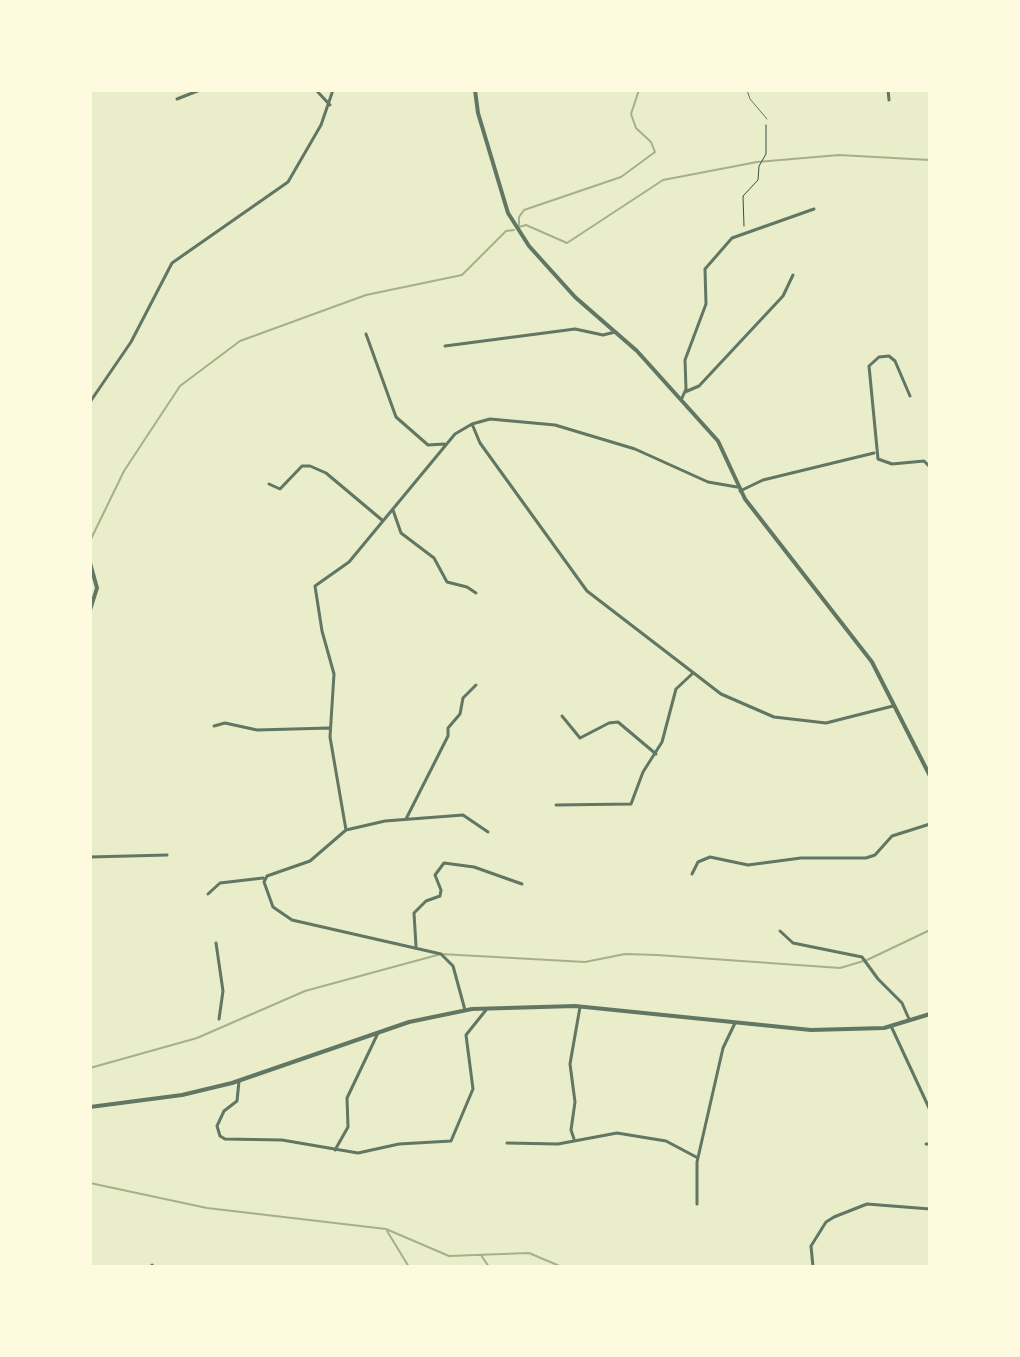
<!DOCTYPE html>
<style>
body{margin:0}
#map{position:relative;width:1020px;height:1357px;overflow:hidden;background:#e9edc9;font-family:"Work Sans",sans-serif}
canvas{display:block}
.frame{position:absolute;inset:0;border:92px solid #fefae0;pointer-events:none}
</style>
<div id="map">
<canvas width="1020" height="1357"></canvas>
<div class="frame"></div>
</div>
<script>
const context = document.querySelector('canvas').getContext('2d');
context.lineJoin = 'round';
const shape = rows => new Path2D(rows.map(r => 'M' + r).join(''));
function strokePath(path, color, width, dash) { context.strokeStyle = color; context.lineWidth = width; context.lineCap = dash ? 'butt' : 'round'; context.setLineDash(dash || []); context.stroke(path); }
const stream = shape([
 [639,90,631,114,636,128,651,142,655,152,621,177,524,210,519,217,519,227,526,225,567,243,663,180,757,162,839,155,930,160],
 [90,541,124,471,180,386,240,341,366,295,462,275,506,231,514,230],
 [90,1068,197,1038,305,991,441,954,585,962,625,954,657,955,840,968,867,960,930,930],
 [90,1183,207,1208,386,1229,449,1256,529,1253,562,1267],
 [387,1231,409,1267],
 [481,1255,489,1267]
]);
const path = shape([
 [744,226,743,196,758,180,759,166,766,154,766,125]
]);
const service = shape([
 [747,90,750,99,767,119]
]);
const minor = shape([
 [316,90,330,105],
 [888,90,889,100],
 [177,99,200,90],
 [366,334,396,417,428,445,444,444],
 [445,346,575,329,603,335,615,332],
 [685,392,699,386,783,296,793,275],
 [910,396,895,361,889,356,879,357,869,366,878,459,892,464,924,461,930,467],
 [682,398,686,389,685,360,706,304,705,269,732,238,814,209],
 [90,402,131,342,172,263,288,182,321,125,333,90],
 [472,424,480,443,587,591,721,694,774,717,826,723,893,706],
 [269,484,280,489,302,466,310,466,326,473,382,520],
 [740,491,763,480,874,453],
 [393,510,401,533,434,558,447,582,467,587,476,593],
 [562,716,580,738,609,723,618,722,656,754],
 [214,726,225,723,257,730,329,728],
 [556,805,631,804,643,772,662,742,676,689,692,674],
 [406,819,448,736,448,728,460,714,463,698,476,685],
 [346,830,330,737,334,674,322,631,315,586,349,562,455,434,472,424,490,419,555,425,635,449,708,482,737,487],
 [90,857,167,855],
 [692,874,698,862,710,857,748,865,801,858,866,858,875,855,892,836,930,824],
 [208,894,220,883,263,878],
 [780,931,793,943,862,957,878,979,902,1003,909,1019],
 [216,943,223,991,219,1019],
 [416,946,414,913,426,901,440,896,441,890,435,875,444,863,474,867,522,884],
 [465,1010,453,966,441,954,292,920,273,907,264,882,267,876,310,861,346,830,385,821,463,815,488,832],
 [891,1026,930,1110],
 [239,1081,237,1101,224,1111,217,1126,220,1136,225,1139,282,1140,358,1153,399,1144,451,1141,473,1089,466,1035,486,1010],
 [574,1139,571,1130,575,1102,570,1064,580,1007],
 [507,1143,558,1144,617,1133,666,1141,698,1158],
 [926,1144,930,1144],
 [335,1150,348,1127,347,1098,378,1033],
 [697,1204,697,1162,723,1048,735,1023],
 [152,1265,153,1267],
 [813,1267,811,1246,826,1222,834,1217,867,1204,930,1209]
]);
const tertiary = shape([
 [475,90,478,113,508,213,529,246,575,297,637,351,718,441,745,499,872,662,930,776],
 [90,563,97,588,90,610],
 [90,1107,182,1095,232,1083,409,1022,472,1009,575,1006,811,1030,884,1028,930,1014]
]);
strokePath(stream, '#a3b18a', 2);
strokePath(path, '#344e41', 1);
strokePath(service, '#617663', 1);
strokePath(minor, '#617663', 3);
strokePath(tertiary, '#617663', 4);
</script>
